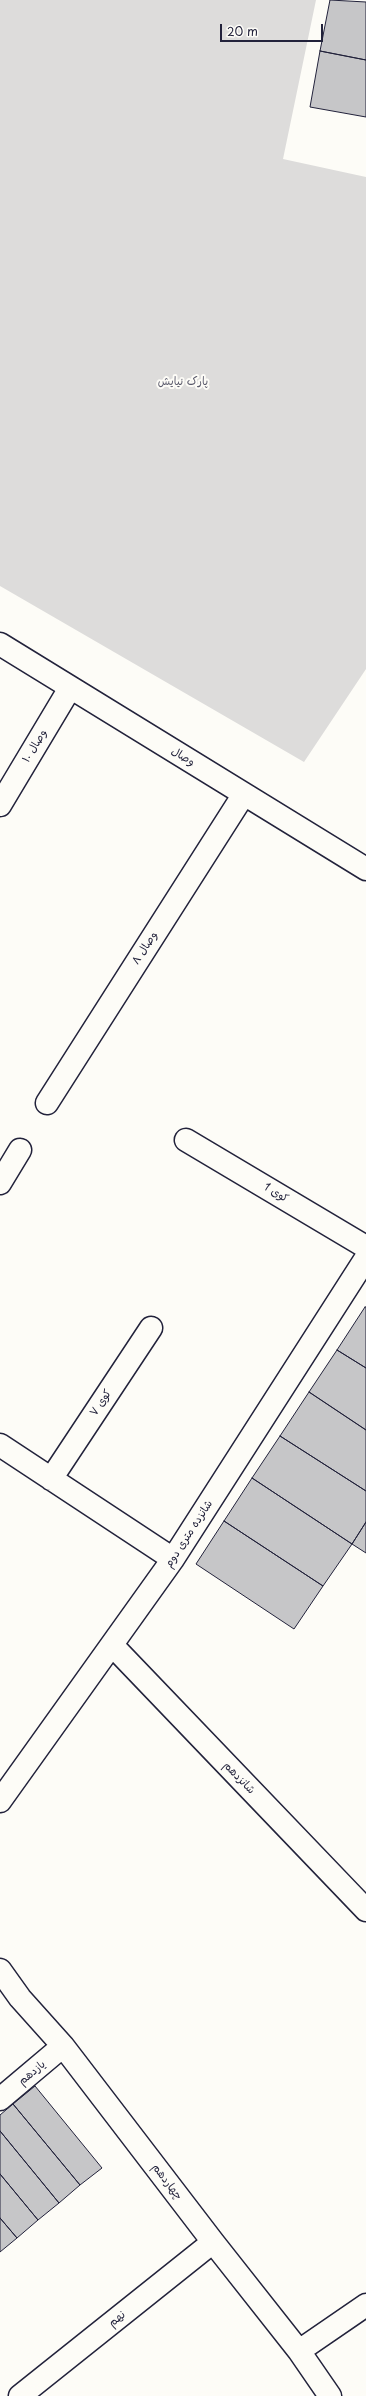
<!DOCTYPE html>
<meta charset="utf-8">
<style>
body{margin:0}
#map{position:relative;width:366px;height:2396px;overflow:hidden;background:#fdfcf7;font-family:"Playpen Sans",sans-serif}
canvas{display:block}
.scale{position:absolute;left:220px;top:24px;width:103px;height:18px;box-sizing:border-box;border:2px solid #22223b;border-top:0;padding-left:5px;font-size:12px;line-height:14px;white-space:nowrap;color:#22223b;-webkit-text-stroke:3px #fdfcf7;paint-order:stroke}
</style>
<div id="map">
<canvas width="366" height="2396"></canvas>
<div class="scale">20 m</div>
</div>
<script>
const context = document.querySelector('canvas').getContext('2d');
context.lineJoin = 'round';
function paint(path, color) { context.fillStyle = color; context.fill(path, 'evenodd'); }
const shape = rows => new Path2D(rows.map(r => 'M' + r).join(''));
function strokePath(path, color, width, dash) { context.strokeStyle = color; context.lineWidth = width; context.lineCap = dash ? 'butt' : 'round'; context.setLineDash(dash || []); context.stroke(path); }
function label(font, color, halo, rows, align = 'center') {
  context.font = font + ' "Playpen Sans","Playpen Sans Arabic",sans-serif'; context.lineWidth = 4; context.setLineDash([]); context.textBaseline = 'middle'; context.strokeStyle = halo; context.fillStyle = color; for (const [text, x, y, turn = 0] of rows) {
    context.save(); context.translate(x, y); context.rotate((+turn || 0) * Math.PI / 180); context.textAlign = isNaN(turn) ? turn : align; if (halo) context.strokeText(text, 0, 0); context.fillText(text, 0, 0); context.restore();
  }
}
const green = shape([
 [0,0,316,0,283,159,366,177,366,669,304,762,0,586]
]);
const building = shape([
 [330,0,366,2,366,60,320,51,330,0],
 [320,51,366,60,366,117,310,107,320,51],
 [365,1307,366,1307,366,1368,337,1350,365,1307],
 [337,1350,366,1368,366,1430,309,1392,337,1350],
 [309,1392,366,1430,366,1491,280,1436,309,1392],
 [280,1436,366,1491,366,1522,352,1544,252,1478,280,1436],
 [252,1478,352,1544,323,1586,224,1521,252,1478],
 [224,1521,323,1586,294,1629,196,1564,224,1521],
 [366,1522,366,1553,352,1544,366,1522],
 [35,2086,102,2168,80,2185,13,2104,35,2086],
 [13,2104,80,2185,59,2203,0,2131,0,2115,13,2104],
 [0,2131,59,2203,38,2220,0,2174,0,2131],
 [0,2174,38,2220,17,2238,0,2218,0,2174],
 [0,2218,17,2238,0,2252,0,2218]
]);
const street = shape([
 [0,644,366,869],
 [0,805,70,688],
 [47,1103,244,794],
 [186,1140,366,1247],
 [0,1183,20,1150],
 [0,1445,173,1559],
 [51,1479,151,1328],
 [112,1645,366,1910],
 [0,1801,173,1559,366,1258],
 [0,1970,20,1998,63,2046,213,2242,299,2351,330,2396],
 [0,2099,63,2046],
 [299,2351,366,2305],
 [20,2396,213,2242]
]);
const parkNames = [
 ["پارک نیایش",183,382]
];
const streetNames = [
 ["وصال ۱۰",35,746,-59],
 ["وصال",183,757,31],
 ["وصال ۸",145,948,-57],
 ["کوی 1",276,1193,31],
 ["کوی ۷",101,1403,-56],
 ["شانزده متری دوم",189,1534,-57],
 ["شانزدهم",239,1778,46],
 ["یازدهم",32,2073,-40],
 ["چهاردهم",167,2182,53],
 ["نهم",117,2319,-39]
];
paint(green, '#dddcdb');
paint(building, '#c6c6c8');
strokePath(building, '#22223b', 1);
strokePath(street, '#22223b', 25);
strokePath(street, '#fdfcf7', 22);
label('11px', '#5a5a6b', '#fdfcf7', parkNames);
label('11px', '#22223b', '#fdfcf7', streetNames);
</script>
